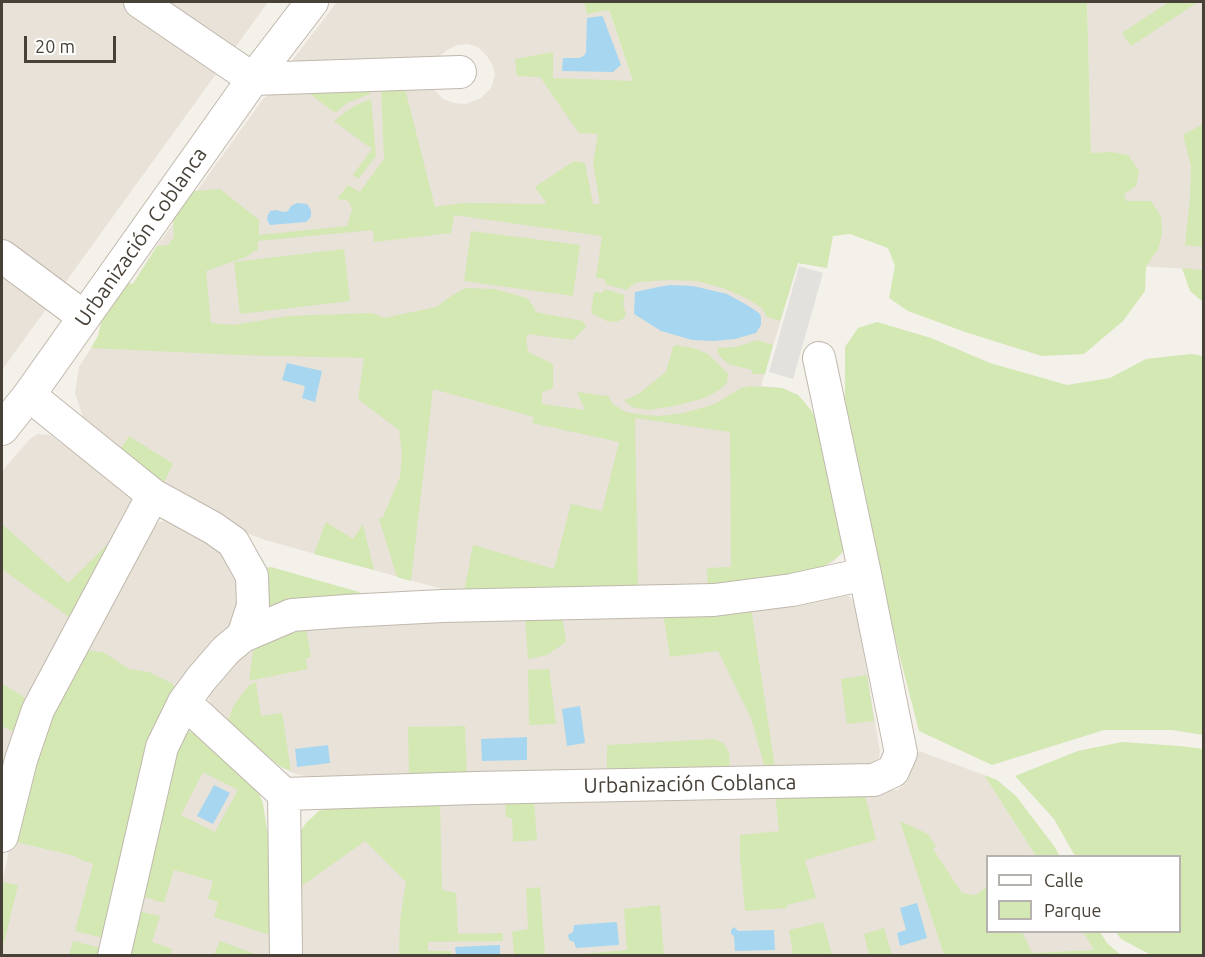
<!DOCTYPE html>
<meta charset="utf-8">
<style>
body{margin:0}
#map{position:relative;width:1205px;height:957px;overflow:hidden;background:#f4f0ea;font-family:Ubuntu,sans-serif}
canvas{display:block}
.frame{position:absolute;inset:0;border:3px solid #484138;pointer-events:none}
.legend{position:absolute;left:986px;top:855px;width:195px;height:78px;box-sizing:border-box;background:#fff;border:2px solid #b6b3af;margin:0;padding:8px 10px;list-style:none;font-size:18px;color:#484138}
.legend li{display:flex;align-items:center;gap:12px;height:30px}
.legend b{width:30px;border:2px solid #b6b3af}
.scale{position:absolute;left:24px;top:36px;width:92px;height:27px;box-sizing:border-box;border:3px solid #484138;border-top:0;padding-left:8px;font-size:18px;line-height:21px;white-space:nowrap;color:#484138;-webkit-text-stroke:4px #fff;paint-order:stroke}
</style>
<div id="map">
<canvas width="1205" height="957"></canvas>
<div class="frame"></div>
<ul class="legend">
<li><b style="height:8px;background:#fff"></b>Calle</li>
<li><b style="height:16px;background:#d3e8b3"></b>Parque</li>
</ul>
<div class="scale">20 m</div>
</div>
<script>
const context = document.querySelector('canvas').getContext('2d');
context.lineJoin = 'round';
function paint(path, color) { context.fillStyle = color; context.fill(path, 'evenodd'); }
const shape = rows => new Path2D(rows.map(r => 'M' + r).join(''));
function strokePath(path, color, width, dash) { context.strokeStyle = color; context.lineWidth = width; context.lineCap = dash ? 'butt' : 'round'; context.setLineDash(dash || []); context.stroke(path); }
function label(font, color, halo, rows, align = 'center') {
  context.font = font + ' Ubuntu,sans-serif'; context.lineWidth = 4.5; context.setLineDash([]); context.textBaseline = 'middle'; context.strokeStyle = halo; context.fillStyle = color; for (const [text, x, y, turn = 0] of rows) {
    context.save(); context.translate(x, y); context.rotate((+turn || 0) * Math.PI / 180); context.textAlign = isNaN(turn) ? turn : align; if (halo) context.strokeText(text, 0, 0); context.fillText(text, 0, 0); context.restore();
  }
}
const residential = shape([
 [2,2,268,2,2,370],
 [337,2,606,2,633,81,827,268,798,263,761,386,782,388,798,395,811,410,838,557,830,564,708,587,446,590,265,540,241,531,223,521,155,476,93,430,83,417,75,393,79,367,157,246,264,98,270,94,425,84,435,90,443,99,453,103,466,104,481,98,491,88,495,75,492,64,487,56,478,47,468,44,457,45,447,50,439,57,295,68,291,62],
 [1087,2,1203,2,1203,270,1094,263],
 [38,434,50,435,129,493,132,499,131,506,14,734,2,769,2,471,30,439],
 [165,521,190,529,221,551,235,575,238,588,236,611,226,633,172,699,84,654,150,529,157,523],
 [840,593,849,596,856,605,880,752,879,758,875,763,869,766,317,779,296,774,281,767,217,714,210,704,208,695,231,668,244,656,273,639,306,629],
 [188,731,193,733,263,804,269,844,271,955,129,956,168,771],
 [919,751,984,775,1036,856,988,856,988,932,1083,932,1094,950,992,956,297,956,300,832,306,823,319,811,334,807,775,792,897,790,907,783],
 [11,841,120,866,100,955,2,956,2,884]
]);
const green = shape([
 [584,2,1087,2,1091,153,1111,152,1128,155,1139,171,1136,186,1124,194,1126,201,1151,201,1161,217,1162,233,1158,250,1146,266,1145,291,1123,321,1084,354,1042,356,965,332,908,311,889,298,895,266,888,248,850,234,833,236,827,268,798,263,780,321,767,317,762,308,746,298,723,288,697,281,670,280,639,282,632,285,627,290,605,284,605,279,596,278,602,236,454,215,451,233,374,242,373,230,258,241,258,249,246,257,206,271,211,323,234,325,288,316,372,313,384,318,436,307,450,297,465,288,494,289,527,298,535,309,535,312,583,321,586,327,573,340,528,334,526,339,528,352,553,364,553,388,542,392,542,404,585,410,577,392,608,396,613,404,625,412,643,415,660,416,684,413,715,404,741,388,751,386,782,388,798,395,811,410,820,428,845,549,838,557,820,569,809,572,708,587,707,568,731,567,730,432,635,418,638,588,464,592,473,545,554,569,571,504,602,511,619,442,532,423,534,417,433,389,411,581,397,577,379,519,383,517,400,477,402,455,399,430,358,399,364,358,239,355,91,348,98,336,103,314,123,282,133,284,157,246,168,245,174,237,173,216,185,192,220,189,259,220,259,235,347,226,352,210,350,203,346,200,337,199,348,185,360,192,384,159,381,86,404,85,435,207,463,203,547,204,535,187,574,161,585,163,593,204,600,204,593,163,598,134,579,133,540,77,517,76,515,59,553,52,553,78,633,81,609,10,587,14],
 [1169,2,1198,2,1131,46,1122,33],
 [370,87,370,94,347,103,335,113,305,90],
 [371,99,376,156,358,179,353,175,372,149,334,121,354,106],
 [1203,124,1203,247,1185,245,1190,197,1191,166,1183,135],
 [471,231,580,245,573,296,464,281],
 [344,249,350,301,240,314,234,262],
 [1182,268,1203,270,1203,302,1190,291],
 [604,289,625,295,623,304,626,315,623,319,615,322,607,321,591,313,594,292,603,293],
 [877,322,931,338,990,363,1067,385,1110,378,1146,359,1191,354,1203,356,1203,735,1172,730,1104,730,992,765,919,731,893,630,845,399,845,347,858,328],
 [757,340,773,345,765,374,752,374,752,370,728,364,719,355,717,348,736,347],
 [676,345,694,348,708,354,728,374,727,383,719,390,705,398,674,406,648,410,632,407,624,400,637,395,666,372,673,347],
 [129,436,173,464,164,482,120,450],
 [326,522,353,539,363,524,374,570,314,554],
 [2,524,68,583,115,537,72,619,2,569],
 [271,567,359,592,361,595,264,619,264,568],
 [751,608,775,768,765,768,751,718,718,651,670,657,663,613],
 [562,615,566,642,547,655,528,659,525,616],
 [306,629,311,657,306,658,307,669,249,681,253,651,273,639],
 [81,650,103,652,129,669,149,672,173,684,185,700,104,938,75,931,93,864,79,859,75,856,11,841,32,753],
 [549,669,556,724,529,725,528,670],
 [867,675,874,721,847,724,841,679],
 [256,682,261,716,282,713,291,771,281,767,227,723,233,707,242,694,248,686],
 [2,684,23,696,26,703,14,732,2,726],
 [465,726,467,776,409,777,408,727],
 [188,731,193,733,215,749,258,791,263,804,269,844,270,935,214,917,218,902,208,899,213,881,174,870,164,903,141,896,168,771,185,733],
 [203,772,238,790,215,832,181,815],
 [714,739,723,743,729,752,730,769,607,773,607,745],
 [1122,742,1180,746,1203,749,1203,955,1151,955,1121,939,1116,932,1180,932,1180,856,1075,856,1054,819,1015,776,1078,751],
 [984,775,997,780,1016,796,1054,846,1060,856,1036,856],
 [864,791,876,840,805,860,816,898,787,905,787,908,745,911,740,857,740,835,779,831,775,792],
 [534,800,537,840,513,842,512,818,506,817,505,801],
 [440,802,442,890,456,893,458,934,503,933,503,941,428,942,428,951,451,951,451,955,399,955,400,920,406,882,365,841,296,890,297,844,300,832,306,823,319,811,334,807],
 [900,821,928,834,936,846,933,849,962,893,975,895,987,887,988,932,1022,932,1032,953,1094,950,1083,932,1100,932,1107,943,1121,955,944,955],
 [2,882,18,885,2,951],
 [540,887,545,955,514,955,512,932,528,929,526,889],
 [660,905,664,955,569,955,627,950,624,909],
 [138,911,160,916,152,942,172,949,170,955,129,956],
 [823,922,832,955,793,955,789,930],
 [884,928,892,955,869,955,864,934],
 [73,941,101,948,100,955,69,956],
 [220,941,258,955,214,955]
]);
const parking = shape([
 [799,266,823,273,793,379,769,372]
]);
const water = shape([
 [601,16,603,17,621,65,613,72,562,71,563,58,579,58,584,56,586,52,587,18],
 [297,203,307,204,311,210,311,217,306,222,270,225,267,220,268,215,270,211,276,210,283,212,288,211,291,206],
 [670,285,693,286,727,294,747,305,759,313,761,317,761,325,756,333,735,339,714,341,692,340,661,331,634,314,635,292,658,287],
 [287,363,322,371,315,402,302,398,305,386,282,380],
 [580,706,585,743,567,746,562,709],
 [527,737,527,760,482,761,481,739],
 [328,745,330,763,297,767,295,749],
 [214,785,230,793,213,824,197,816],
 [917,903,927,938,900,946,897,933,906,930,900,908],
 [616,922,617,923,619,944,618,945,576,948,574,942,569,940,568,935,573,932,574,925],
 [734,927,738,931,774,930,775,950,735,951,734,936,731,934,731,930],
 [500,945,500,955,456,955,455,947]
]);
const minor = shape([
 [140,2,253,79,460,72],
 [2,256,84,317],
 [29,395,153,495,213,528,233,542,252,576,253,606,243,636],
 [2,429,29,395,253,79,312,2],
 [184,702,284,794,286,956],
 [284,794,475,788,874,780,893,771,901,753,865,574,819,358],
 [2,836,21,760,38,710,153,495],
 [114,956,162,747,184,702,201,679,226,650,243,636,292,615,346,611,442,606,714,600,792,590,865,574]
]);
const streetNames = [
 ["Urbanización Coblanca",141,237,-55],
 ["Urbanización Coblanca",690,784,-1]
];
paint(residential, '#e8e2d8');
paint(green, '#d3e8b3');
paint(parking, '#e3e1de');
paint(water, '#a7d7f0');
strokePath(minor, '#c0b8ac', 34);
strokePath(minor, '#fff', 32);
label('21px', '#484138', '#fff', streetNames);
</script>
